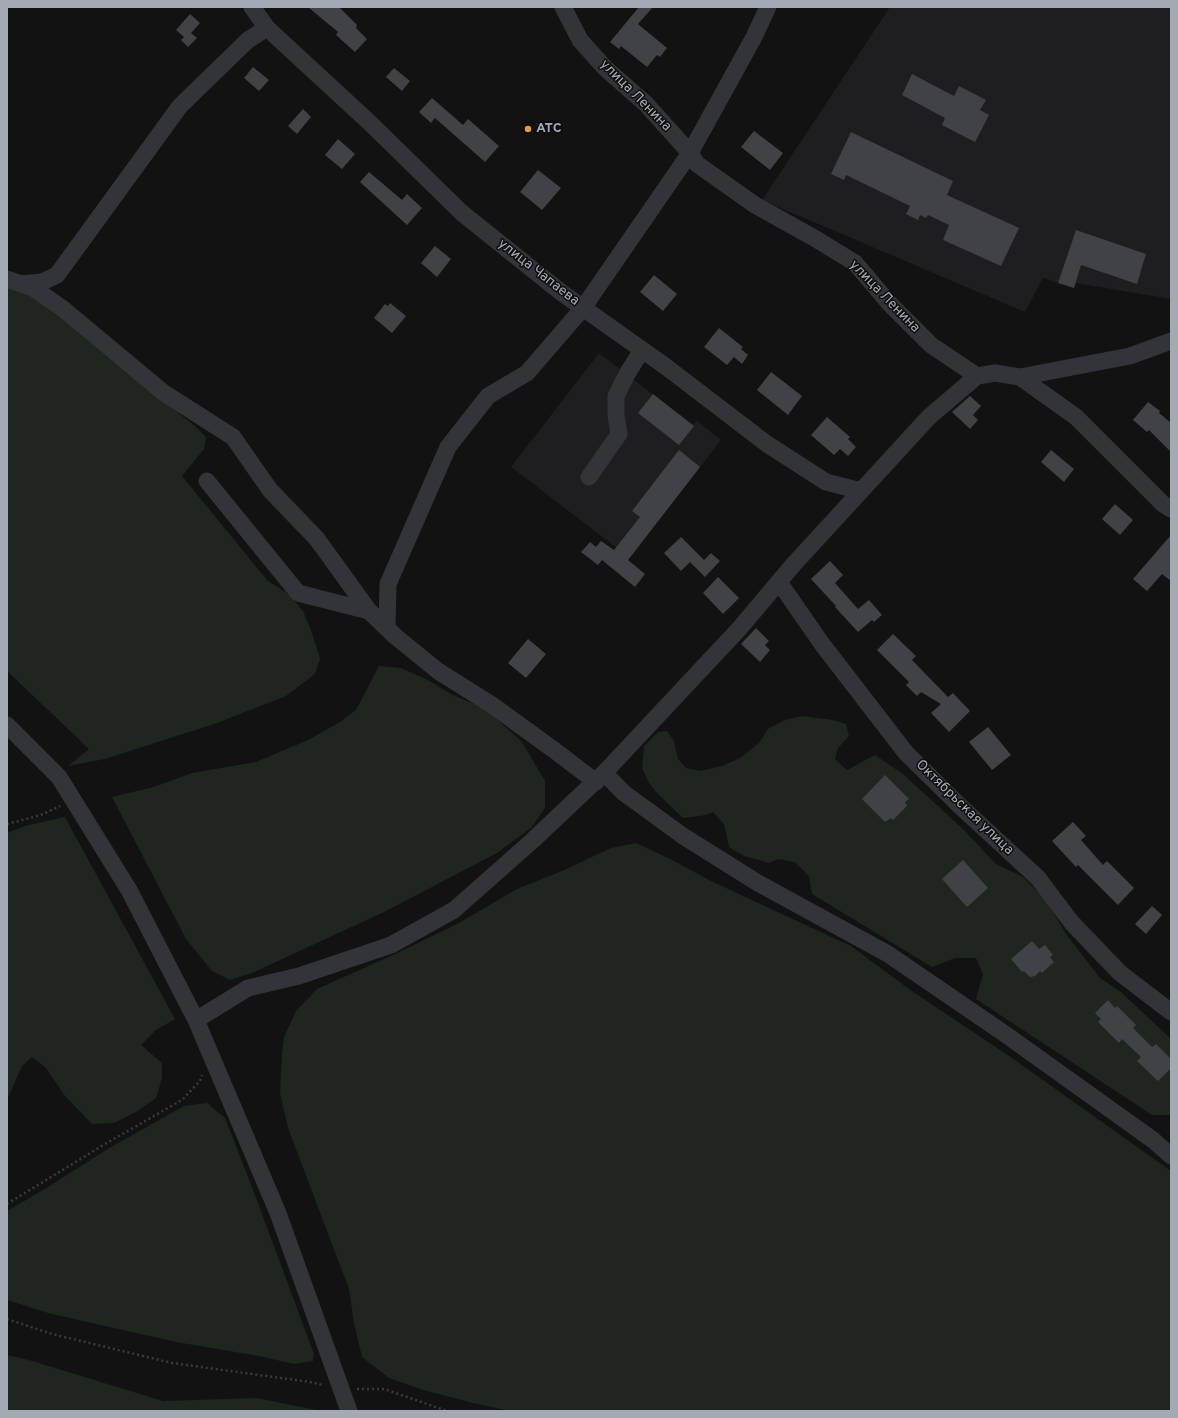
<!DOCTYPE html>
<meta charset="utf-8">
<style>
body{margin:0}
#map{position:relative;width:1178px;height:1418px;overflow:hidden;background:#121213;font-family:Overpass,sans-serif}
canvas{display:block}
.frame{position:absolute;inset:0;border:8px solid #a4aab3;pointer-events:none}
</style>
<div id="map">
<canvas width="1178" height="1418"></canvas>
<div class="frame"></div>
</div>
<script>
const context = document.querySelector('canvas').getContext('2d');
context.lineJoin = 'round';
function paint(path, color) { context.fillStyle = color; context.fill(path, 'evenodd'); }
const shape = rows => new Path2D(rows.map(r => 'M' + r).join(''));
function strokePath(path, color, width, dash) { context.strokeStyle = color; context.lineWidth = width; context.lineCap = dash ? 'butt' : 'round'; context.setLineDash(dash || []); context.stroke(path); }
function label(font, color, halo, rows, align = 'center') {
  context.font = font + ' Overpass,sans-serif'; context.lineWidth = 3; context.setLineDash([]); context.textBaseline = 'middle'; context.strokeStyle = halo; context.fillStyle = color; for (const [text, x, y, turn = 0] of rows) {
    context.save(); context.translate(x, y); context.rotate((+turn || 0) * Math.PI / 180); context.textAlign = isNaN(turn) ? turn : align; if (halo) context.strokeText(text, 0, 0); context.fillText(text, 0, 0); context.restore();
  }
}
const built = shape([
 [890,7,1171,7,1171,299,1076,283,1074,288,1043,278,1025,312,762,200],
 [599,353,693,425,697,421,721,440,630,558,511,467]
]);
const green = shape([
 [7,285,42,301,106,356,195,426,206,437,204,449,182,476,267,580,288,594,303,611,312,633,320,659,315,674,286,696,217,723,105,759,68,766,89,749,7,671],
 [379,666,401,668,426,679,453,695,486,709,522,742,545,781,545,808,532,827,497,853,384,912,252,973,230,980,212,971,186,939,112,797,154,787,192,773,256,762,308,740,340,722,356,710],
 [802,716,833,720,846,724,849,736,838,748,835,759,847,770,875,755,903,774,964,830,996,864,1023,877,1046,900,1066,934,1100,978,1121,992,1171,1039,1171,1115,1152,1115,976,999,983,974,976,958,955,958,932,967,812,894,809,876,795,862,778,859,769,863,744,856,729,847,724,824,713,812,706,815,683,818,657,793,649,783,642,768,644,746,658,732,667,731,674,741,678,759,686,768,700,771,722,766,740,758,759,743,768,729,785,720],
 [65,817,175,1019,156,1030,141,1045,162,1063,162,1078,156,1098,136,1112,114,1123,92,1124,65,1096,46,1068,32,1057,22,1066,7,1100,7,833,28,825],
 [636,843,670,859,711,881,851,946,909,989,1012,1058,1171,1171,1171,1411,510,1411,473,1403,423,1390,389,1378,362,1357,354,1323,349,1289,288,1128,280,1093,282,1054,284,1037,296,1011,317,989,393,955,457,924,517,889,562,871,611,848],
 [207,1103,225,1118,249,1179,314,1354,313,1361,294,1364,259,1356,176,1342,48,1313,7,1300,7,1211,43,1190,111,1147,184,1106],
 [7,1355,29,1360,163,1401,257,1398,321,1411,7,1411]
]);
const building = shape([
 [308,7,339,7,357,25,356,28,367,39,355,52,336,35,338,32],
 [639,7,653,7,638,24,667,48,660,57,657,55,647,67,621,46,619,49,610,42],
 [190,14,200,23,191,33,197,38,188,47,181,40,184,37,176,30],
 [253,67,269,80,259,91,244,78],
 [394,68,410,81,402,91,386,77],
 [912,74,954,96,959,86,986,100,980,110,989,115,975,142,942,125,945,118,902,95],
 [432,98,463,125,468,119,499,146,485,162,435,118,431,123,419,112],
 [303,109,311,117,297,134,288,126],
 [754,131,783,153,770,170,741,147],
 [851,132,953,181,947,195,1019,228,1001,266,943,240,949,225,928,215,926,218,920,215,918,220,906,214,910,206,846,175,844,180,831,174],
 [338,139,355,154,342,169,325,155],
 [538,170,561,188,542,210,520,192],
 [369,172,402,200,407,194,422,208,407,225,360,182],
 [1076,230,1146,254,1137,284,1081,265,1074,288,1058,283],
 [435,246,451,259,437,277,421,263],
 [654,275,677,294,663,311,640,292],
 [390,303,406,316,392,333,374,318,385,304,388,306],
 [719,328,743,347,741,349,748,355,742,364,734,357,727,365,704,347],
 [771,372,802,396,788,415,757,390],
 [653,394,694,426,679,445,638,413],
 [970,396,981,406,973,415,978,420,970,429,952,412],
 [1148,402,1160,411,1159,413,1171,423,1171,452,1149,430,1147,432,1133,420],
 [827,417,850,437,848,439,856,447,848,456,840,449,834,455,811,435],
 [679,450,700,467,628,560,645,574,635,587,602,560,598,565,581,552,590,542,596,547,601,541,614,550,640,517,632,511],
 [1051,450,1074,469,1064,482,1041,462],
 [1115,504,1133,520,1120,535,1102,519],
 [1171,535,1171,581,1162,574,1147,591,1133,579],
 [681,537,704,560,711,553,720,561,705,577,690,562,681,571,664,553],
 [830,561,843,575,835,583,858,609,869,600,882,615,874,622,872,620,858,632,835,607,836,606,811,579],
 [718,577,739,598,723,614,703,593],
 [756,628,769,641,765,645,770,650,760,662,741,644],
 [893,634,916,656,912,660,948,697,953,693,970,711,949,732,931,713,941,704,921,692,917,696,906,685,909,682,877,650],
 [528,639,546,654,526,678,508,663],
 [988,727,1011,755,992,770,969,742],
 [885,775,909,799,905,802,907,806,893,820,891,818,885,822,862,799],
 [1073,822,1086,836,1081,840,1103,865,1107,861,1134,888,1118,905,1078,865,1076,867,1052,841],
 [963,860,988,888,967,907,942,879],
 [1152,906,1162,915,1146,934,1135,924],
 [1032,941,1039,949,1045,945,1053,955,1050,957,1054,962,1042,973,1040,971,1035,976,1030,977,1024,971,1022,972,1011,959],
 [1108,1000,1115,1008,1117,1006,1136,1025,1133,1028,1152,1047,1156,1044,1171,1059,1171,1068,1158,1081,1137,1061,1141,1057,1122,1039,1119,1043,1098,1022,1101,1019,1095,1013]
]);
const path = shape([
 [7,824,41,815,60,806],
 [7,1204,105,1144,182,1100,200,1081,202,1075],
 [7,1319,52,1334,172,1363,310,1382,323,1385],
 [357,1389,384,1389,447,1411]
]);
const minor = shape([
 [252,7,267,28,370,123,462,213,562,293,665,366,767,444,826,482,861,491],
 [563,7,580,40,605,68,646,104,690,153,697,164,755,205,816,239,855,263,889,303,931,345,977,376,995,373,1020,377,1076,417,1163,504,1171,509],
 [7,279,33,288,62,308,164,393,233,437,270,490,317,539,369,611],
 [21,284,42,282,57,275,180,106,248,40,267,28],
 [1020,377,1130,356,1171,341],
 [589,477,619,434,616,415,616,396,627,374,642,350],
 [207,481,298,593,369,611,395,636,438,671,492,705,554,750,596,782],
 [779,582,822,644,906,753,960,806,1038,878,1072,923,1120,973,1171,1012],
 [387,628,388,584,448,447,488,396,527,373,583,308,690,153,754,37,768,7],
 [7,725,59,777,129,890,196,1020,278,1213,349,1411],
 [604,773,624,793,683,836,758,883,888,954,1005,1034,1153,1140,1171,1156],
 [196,1020,248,988,299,976,391,945,454,910,532,841,604,773,739,629,793,565,929,417,977,376]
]);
const markers = [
 [528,129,4,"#e69937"]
];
const streetNames = [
 ["улица Ленина",635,96,45],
 ["улица Чапаева",538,273,38],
 ["улица Ленина",884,297,46],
 ["Октябрьская улица",964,808,44]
];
const poiNames = [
 ["АТС",536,129]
];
paint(built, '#1e1e20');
paint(green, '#1e261f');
paint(building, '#414246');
strokePath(path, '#393b3f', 2.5, [2, 3]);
strokePath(minor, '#333438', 17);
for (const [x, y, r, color] of markers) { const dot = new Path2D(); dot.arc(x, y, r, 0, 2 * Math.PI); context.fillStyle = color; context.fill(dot); strokePath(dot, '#0d0d0e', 1.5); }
label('14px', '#a4aab3', '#0d0d0e', streetNames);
label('bold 14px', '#a4aab3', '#0d0d0e', poiNames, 'left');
</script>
